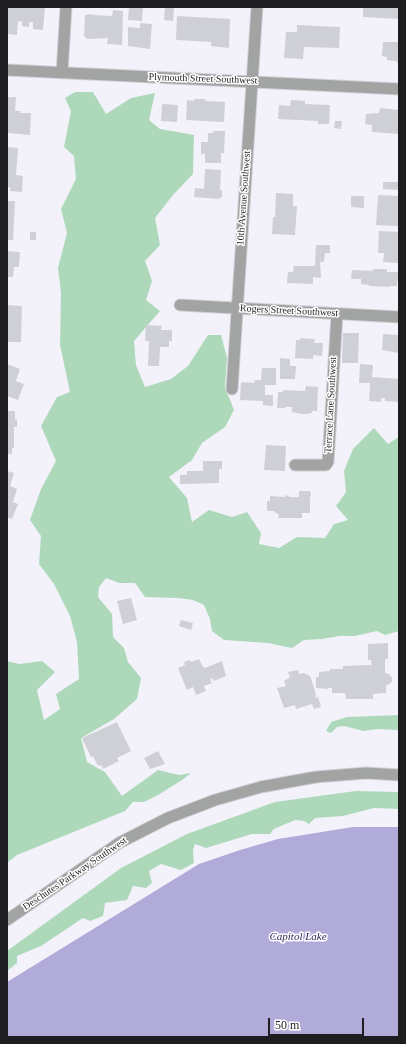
<!DOCTYPE html>
<style>
body{margin:0}
#map{position:relative;width:406px;height:1044px;overflow:hidden;background:#f3f2fa;font-family:Georgia,serif}
canvas{display:block}
.frame{position:absolute;inset:0;border:8px solid #1e1d20;pointer-events:none}
.scale{position:absolute;left:268px;top:1018px;width:96px;height:18px;box-sizing:border-box;border:2px solid #1e1d20;border-top:0;padding-left:5px;font-size:12px;line-height:14px;white-space:nowrap;color:#1e1d20;-webkit-text-stroke:3px #fff;paint-order:stroke}
</style>
<div id="map">
<canvas width="406" height="1044"></canvas>
<div class="frame"></div>
<div class="scale">50 m</div>
</div>
<script>
const context = document.querySelector('canvas').getContext('2d');
context.lineJoin = 'round';
function paint(path, color) { context.fillStyle = color; context.fill(path, 'evenodd'); }
const shape = rows => new Path2D(rows.map(r => 'M' + r).join(''));
function strokePath(path, color, width, dash) { context.strokeStyle = color; context.lineWidth = width; context.lineCap = dash ? 'butt' : 'round'; context.setLineDash(dash || []); context.stroke(path); }
function label(font, color, halo, rows, align = 'center') {
  context.font = font + ' Georgia,serif'; context.lineWidth = 3; context.setLineDash([]); context.textBaseline = 'middle'; context.strokeStyle = halo; context.fillStyle = color; for (const [text, x, y, turn = 0] of rows) {
    context.save(); context.translate(x, y); context.rotate((+turn || 0) * Math.PI / 180); context.textAlign = isNaN(turn) ? turn : align; if (halo) context.strokeText(text, 0, 0); context.fillText(text, 0, 0); context.restore();
  }
}
const green = shape([
 [75,92,93,92,106,114,131,98,155,93,149,120,160,129,194,135,193,174,173,195,155,218,160,245,145,261,152,281,146,300,160,311,134,341,136,365,145,387,171,379,188,366,208,335,221,335,227,358,225,387,234,410,225,427,202,443,192,460,169,477,187,498,192,522,209,510,232,517,247,512,261,533,259,544,279,548,297,537,325,538,334,524,348,520,336,506,346,492,344,471,353,449,374,428,388,444,399,437,399,631,385,635,377,631,355,636,339,636,322,639,304,640,292,648,268,643,224,640,212,631,210,619,204,605,193,600,178,598,145,597,135,583,119,583,106,578,99,587,98,597,112,614,113,637,124,648,128,662,141,678,137,699,114,719,81,738,87,762,105,772,122,796,158,770,179,775,191,773,182,780,158,795,144,802,133,802,125,811,17,855,7,863,7,661,19,664,42,661,55,672,37,690,44,720,60,709,56,694,79,679,77,642,70,616,54,584,39,564,41,536,30,520,41,489,56,461,41,426,57,397,70,392,60,345,61,293,58,268,67,233,61,209,76,179,74,156,64,147,71,111,65,98],
 [399,715,399,730,377,729,364,731,344,726,337,727,331,733,326,731,331,722,347,717],
 [356,791,399,792,399,809,374,808,343,816,315,818,309,824,304,821,295,820,274,829,270,834,252,834,206,848,195,844,193,850,194,863,181,870,161,864,149,871,152,883,146,888,133,886,127,900,105,903,103,916,90,921,83,918,41,946,17,956,17,963,7,971,7,951,121,868,187,834,275,802]
]);
const water = shape([
 [353,827,399,827,399,1037,7,1037,7,982,199,864,240,850,278,839]
]);
const building = shape([
 [7,7,45,7,43,30,33,29,33,22,29,22,29,27,22,26,22,22,18,21,17,35,7,34],
 [129,7,143,7,142,21,128,20],
 [165,7,174,8,173,21,164,20],
 [363,7,399,7,399,19,363,17],
 [113,10,123,11,122,45,107,44,108,38,86,39,86,37,84,37,85,15,92,14,92,15,112,16],
 [177,16,230,19,229,48,211,46,211,42,176,40],
 [140,23,152,24,150,49,128,46,128,27,140,28],
 [297,25,340,27,339,48,304,47,303,59,284,58,286,32,297,32],
 [383,42,399,42,399,64,396,61,387,60,387,57,382,56],
 [7,97,16,97,15,111,21,111,20,113,31,113,30,135,7,133],
 [194,99,205,99,205,101,225,102,224,122,186,120,187,100,194,101],
 [291,100,305,101,305,104,330,105,329,124,318,124,318,121,278,119,279,105,290,106],
 [162,104,178,105,177,122,161,121],
 [380,108,399,110,399,134,372,132,372,125,365,124,366,114,379,113],
 [335,121,342,121,341,129,334,128],
 [213,131,225,131,224,153,221,153,221,163,205,163,205,154,201,154,201,142,208,142,208,133,213,133],
 [7,147,18,148,16,175,23,176,22,192,10,191,10,187,7,187],
 [205,169,221,170,220,190,222,190,222,197,220,197,220,199,194,197,195,188,204,189],
 [383,182,399,182,399,190,383,189],
 [276,193,293,194,293,206,297,206,295,235,272,234,273,217,275,217],
 [378,195,399,196,399,226,376,225],
 [351,196,364,196,364,208,351,207],
 [7,201,15,201,13,240,7,240],
 [379,231,399,232,399,263,383,262,384,253,378,253],
 [30,232,36,232,36,240,30,240],
 [316,245,330,245,330,253,325,253,324,262,320,262,321,278,313,277,313,284,287,283,288,272,293,272,294,266,315,266],
 [7,251,20,252,19,267,14,267,13,277,7,277],
 [373,269,387,269,387,272,399,272,399,281,397,281,397,286,390,286,390,287,369,286,369,285,361,284,361,279,351,279,352,270,373,271],
 [7,305,22,306,21,342,7,342],
 [146,325,162,326,161,330,172,330,172,341,169,341,169,347,160,347,159,366,148,366,149,341,145,341],
 [343,333,359,333,358,363,342,363],
 [383,334,399,335,399,353,382,350],
 [300,338,315,339,314,343,323,343,322,356,313,355,313,359,295,358,296,340,300,340],
 [280,358,290,359,290,366,296,366,295,379,280,379],
 [7,364,20,369,16,381,24,384,18,400,7,396],
 [360,364,373,365,372,377,399,379,399,402,385,401,385,398,381,398,381,402,369,401,370,383,359,383],
 [262,368,276,368,276,385,265,385,265,395,273,395,273,406,263,405,263,401,240,400,241,382,254,383,255,380,261,380],
 [306,386,318,387,317,411,312,411,312,413,309,413,309,414,302,414,292,412,292,407,285,407,285,408,277,408,278,392,283,392,283,390,305,391],
 [7,411,15,411,15,420,17,419,17,427,14,427,14,448,12,448,12,454,7,454],
 [266,445,286,446,285,471,264,470],
 [203,461,222,461,222,469,219,469,219,483,180,484,180,475,187,475,187,471,203,471],
 [7,471,14,473,10,486,17,489,13,502,18,504,12,519,7,517],
 [299,491,310,491,311,495,310,498,310,513,302,513,302,518,278,518,279,515,274,511,267,511,267,501,270,501,270,496,285,497,286,495,290,497,299,497],
 [131,598,137,620,123,624,117,601],
 [181,620,193,623,191,630,179,626],
 [388,643,388,659,385,659,385,673,389,674,392,678,392,682,386,686,386,693,373,694,373,699,346,699,345,693,332,693,332,688,328,688,328,689,316,688,316,677,319,677,319,672,330,671,330,669,343,669,343,666,371,665,372,669,371,660,368,660,368,644],
 [199,659,203,667,205,668,222,661,226,676,214,681,212,678,210,679,212,683,204,686,206,691,196,695,193,687,187,690,178,668,185,665,184,662,190,660,191,662],
 [298,670,299,674,304,673,310,676,316,694,315,698,318,697,321,707,314,709,312,704,296,709,295,705,284,708,277,688,286,686,284,681,290,677,288,672],
 [117,722,131,751,117,758,119,761,103,769,101,765,98,766,93,756,91,757,82,738],
 [158,751,165,764,150,769,144,758]
]);
const minor = shape([
 [7,70,399,89],
 [62,73,66,7],
 [180,305,399,317],
 [232,389,257,7],
 [295,465,326,465,328,462,337,314]
]);
const tertiary = shape([
 [7,920,119,843,168,818,215,800,261,787,316,777,366,773,399,775]
]);
const streetNames = [
 ["Plymouth Street Southwest",203,79,2],
 ["10th Avenue Southwest",244,198,-86],
 ["Rogers Street Southwest",289,311,3],
 ["Terrace Lane Southwest",331,405,-87],
 ["Deschutes Parkway Southwest",75,874,-34]
];
const waterNames = [
 ["Capitol Lake",298,937]
];
paint(green, '#add9ba');
paint(water, '#b0abd9');
paint(building, '#cfcfd6');
strokePath(minor, '#d1d0d7', 13);
strokePath(tertiary, '#d1d0d7', 13);
strokePath(minor, '#a1a4a2', 11);
strokePath(tertiary, '#a1a4a2', 11);
label('10px', '#1e1d20', '#fff', streetNames);
label('italic 11px', '#2c1f56', '#fff', waterNames);
</script>
